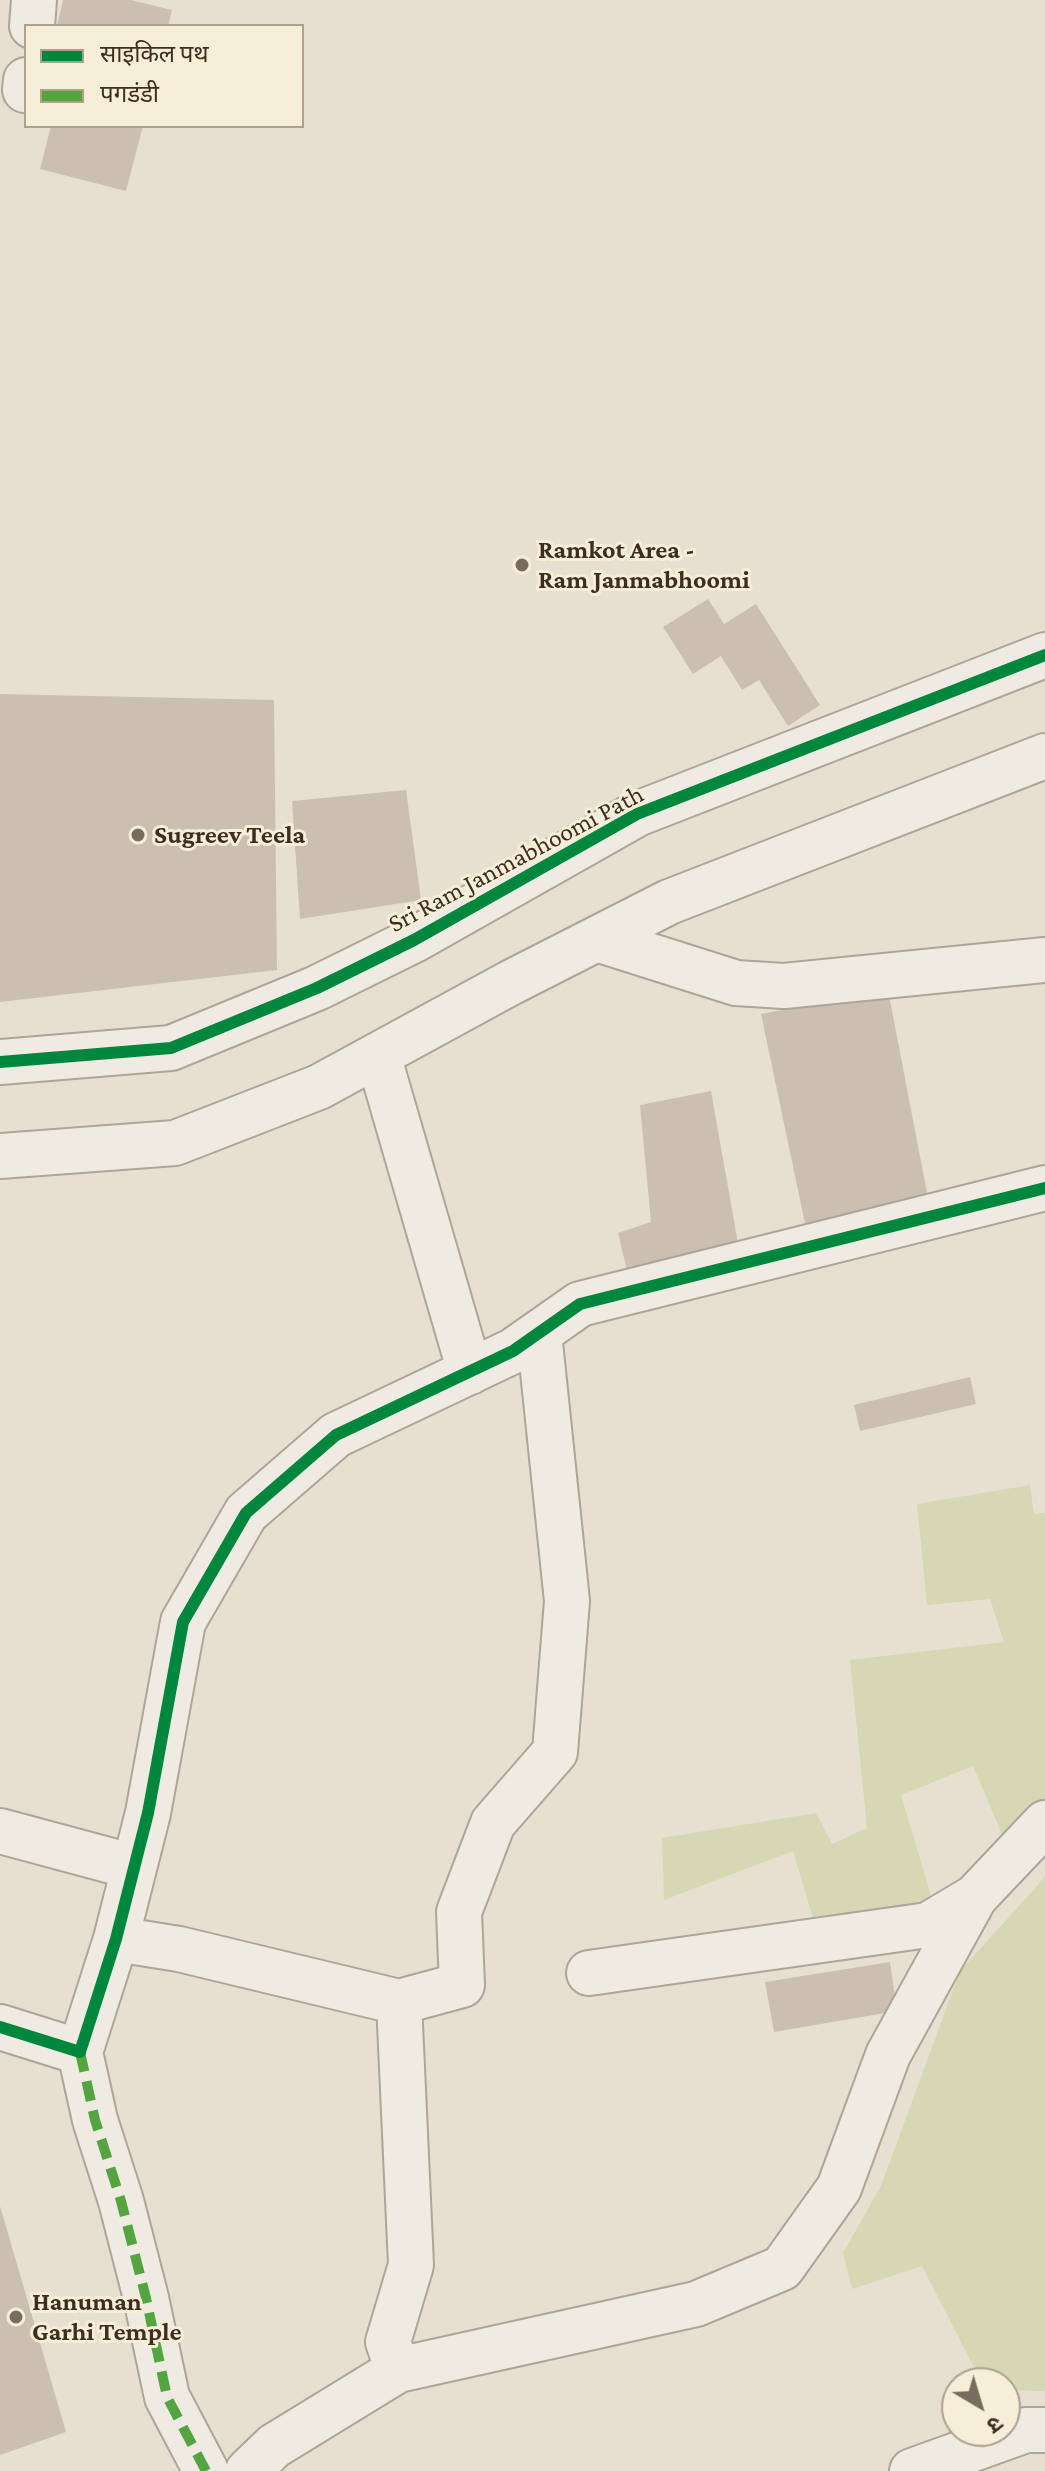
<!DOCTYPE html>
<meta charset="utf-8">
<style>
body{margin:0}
#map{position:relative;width:1045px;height:2471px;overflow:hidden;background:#e7e0d1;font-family:"Crimson Pro","Noto Sans Devanagari",serif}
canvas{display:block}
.legend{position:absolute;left:24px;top:24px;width:280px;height:104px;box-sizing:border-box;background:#f7eed8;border:2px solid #ada18e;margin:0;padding:10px 14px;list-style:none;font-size:24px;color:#3d2e20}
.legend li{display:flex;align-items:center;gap:16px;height:40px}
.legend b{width:40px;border:2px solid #ada18e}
.north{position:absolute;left:941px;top:2367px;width:80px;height:80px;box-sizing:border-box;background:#f7eed8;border:2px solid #ada18e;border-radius:50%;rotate:142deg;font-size:22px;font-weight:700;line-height:32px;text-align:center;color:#3d2e20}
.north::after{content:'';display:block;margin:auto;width:28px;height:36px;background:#786c5e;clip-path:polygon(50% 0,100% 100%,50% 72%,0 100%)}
</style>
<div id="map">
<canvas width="1045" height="2471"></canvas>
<ul class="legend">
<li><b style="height:10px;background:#00873e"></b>साइकिल पथ</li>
<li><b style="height:10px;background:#54a441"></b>पगडंडी</li>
</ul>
<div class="north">उ</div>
</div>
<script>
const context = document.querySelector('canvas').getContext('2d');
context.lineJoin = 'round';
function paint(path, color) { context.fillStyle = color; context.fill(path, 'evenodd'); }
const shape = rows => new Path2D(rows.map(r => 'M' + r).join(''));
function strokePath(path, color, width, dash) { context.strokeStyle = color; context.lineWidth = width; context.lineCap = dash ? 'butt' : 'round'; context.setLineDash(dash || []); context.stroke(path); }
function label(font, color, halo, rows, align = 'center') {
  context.font = font + ' "Crimson Pro",serif'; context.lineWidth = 6; context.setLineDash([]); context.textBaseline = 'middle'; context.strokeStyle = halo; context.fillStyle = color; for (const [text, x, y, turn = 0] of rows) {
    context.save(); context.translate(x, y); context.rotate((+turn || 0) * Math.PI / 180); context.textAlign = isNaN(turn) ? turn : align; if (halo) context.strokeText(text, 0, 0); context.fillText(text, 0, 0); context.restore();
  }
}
const green = shape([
 [1030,1485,1034,1514,1045,1513,1045,1804,1007,1846,973,1766,901,1795,936,1912,815,1925,793,1851,664,1900,662,1838,816,1813,832,1844,867,1828,850,1660,1004,1642,990,1599,927,1605,917,1504],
 [1045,1877,1045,2391,1005,2390,1005,2383,982,2383,922,2266,852,2289,843,2253,881,2186,960,1971]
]);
const building = shape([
 [63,0,131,0,172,10,168,26,57,26],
 [51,126,143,126,126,191,40,169],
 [708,599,724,624,756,604,820,705,788,726,759,680,742,690,721,656,693,674,663,627],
 [0,694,274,700,277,970,0,1002],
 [406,790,421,900,300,919,292,801],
 [888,990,929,1203,807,1233,761,1014],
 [711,1091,739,1249,629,1279,618,1233,651,1222,640,1105],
 [970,1377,976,1404,860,1431,854,1405],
 [890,1962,897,2011,774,2032,765,1982],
 [0,2206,66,2432,0,2455]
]);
const minor = shape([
 [32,26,34,0],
 [25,90,26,80],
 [597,939,736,983,784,986,1045,960],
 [378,1055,470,1372],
 [0,1062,171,1048,317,988,414,940,637,814,1045,655],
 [0,1156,175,1143,319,1087,510,983,669,902,1045,756],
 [0,1831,134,1867],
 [116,1939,179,1949,399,2002],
 [589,1973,928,1925,975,1897],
 [0,2027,80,2052,116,1939,148,1813,183,1622,246,1513,336,1435,513,1351,580,1304,1045,1188],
 [80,2052,95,2120,121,2201,146,2298,167,2397,206,2471],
 [398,2370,388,2342,411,2265,399,2002,462,1985,459,1912,493,1823,555,1752,567,1601,539,1333],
 [248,2471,274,2446,398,2370,696,2304,782,2268,839,2188,888,2055,975,1897,1045,1823],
 [912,2471,1026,2430,1045,2430]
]);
const quiet = shape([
 [80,2052,95,2120,121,2201,146,2298,167,2397,206,2471]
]);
const cycleway = shape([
 [0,1062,171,1048,317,988,414,940,637,814,1045,655],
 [0,2027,80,2052,116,1939,148,1813,183,1622,246,1513,336,1435,513,1351,580,1304,1045,1188]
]);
const markers = [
 [522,565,8,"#786c5e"],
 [138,835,8,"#786c5e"],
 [16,2317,8,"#786c5e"]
];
const poiNames = [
 ["Ramkot Area -",538,550],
 ["Ram Janmabhoomi",538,580],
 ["Sugreev Teela",154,835],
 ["Hanuman",32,2302],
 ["Garhi Temple",32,2332]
];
const streetNames = [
 ["Sri Ram Janmabhoomi Path",516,859,-28]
];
paint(green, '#d6d7b3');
paint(building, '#cbbfb2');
strokePath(minor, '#ada599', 48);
strokePath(minor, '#efebe3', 44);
strokePath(quiet, '#54a441', 10, [20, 10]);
strokePath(cycleway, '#00873e', 12);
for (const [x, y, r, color] of markers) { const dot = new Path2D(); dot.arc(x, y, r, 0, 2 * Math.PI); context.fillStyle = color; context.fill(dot); strokePath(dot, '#f7eed8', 3); }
label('bold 26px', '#3d2e20', '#f7eed8', poiNames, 'left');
label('26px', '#3d2e20', '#f7eed8', streetNames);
</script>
